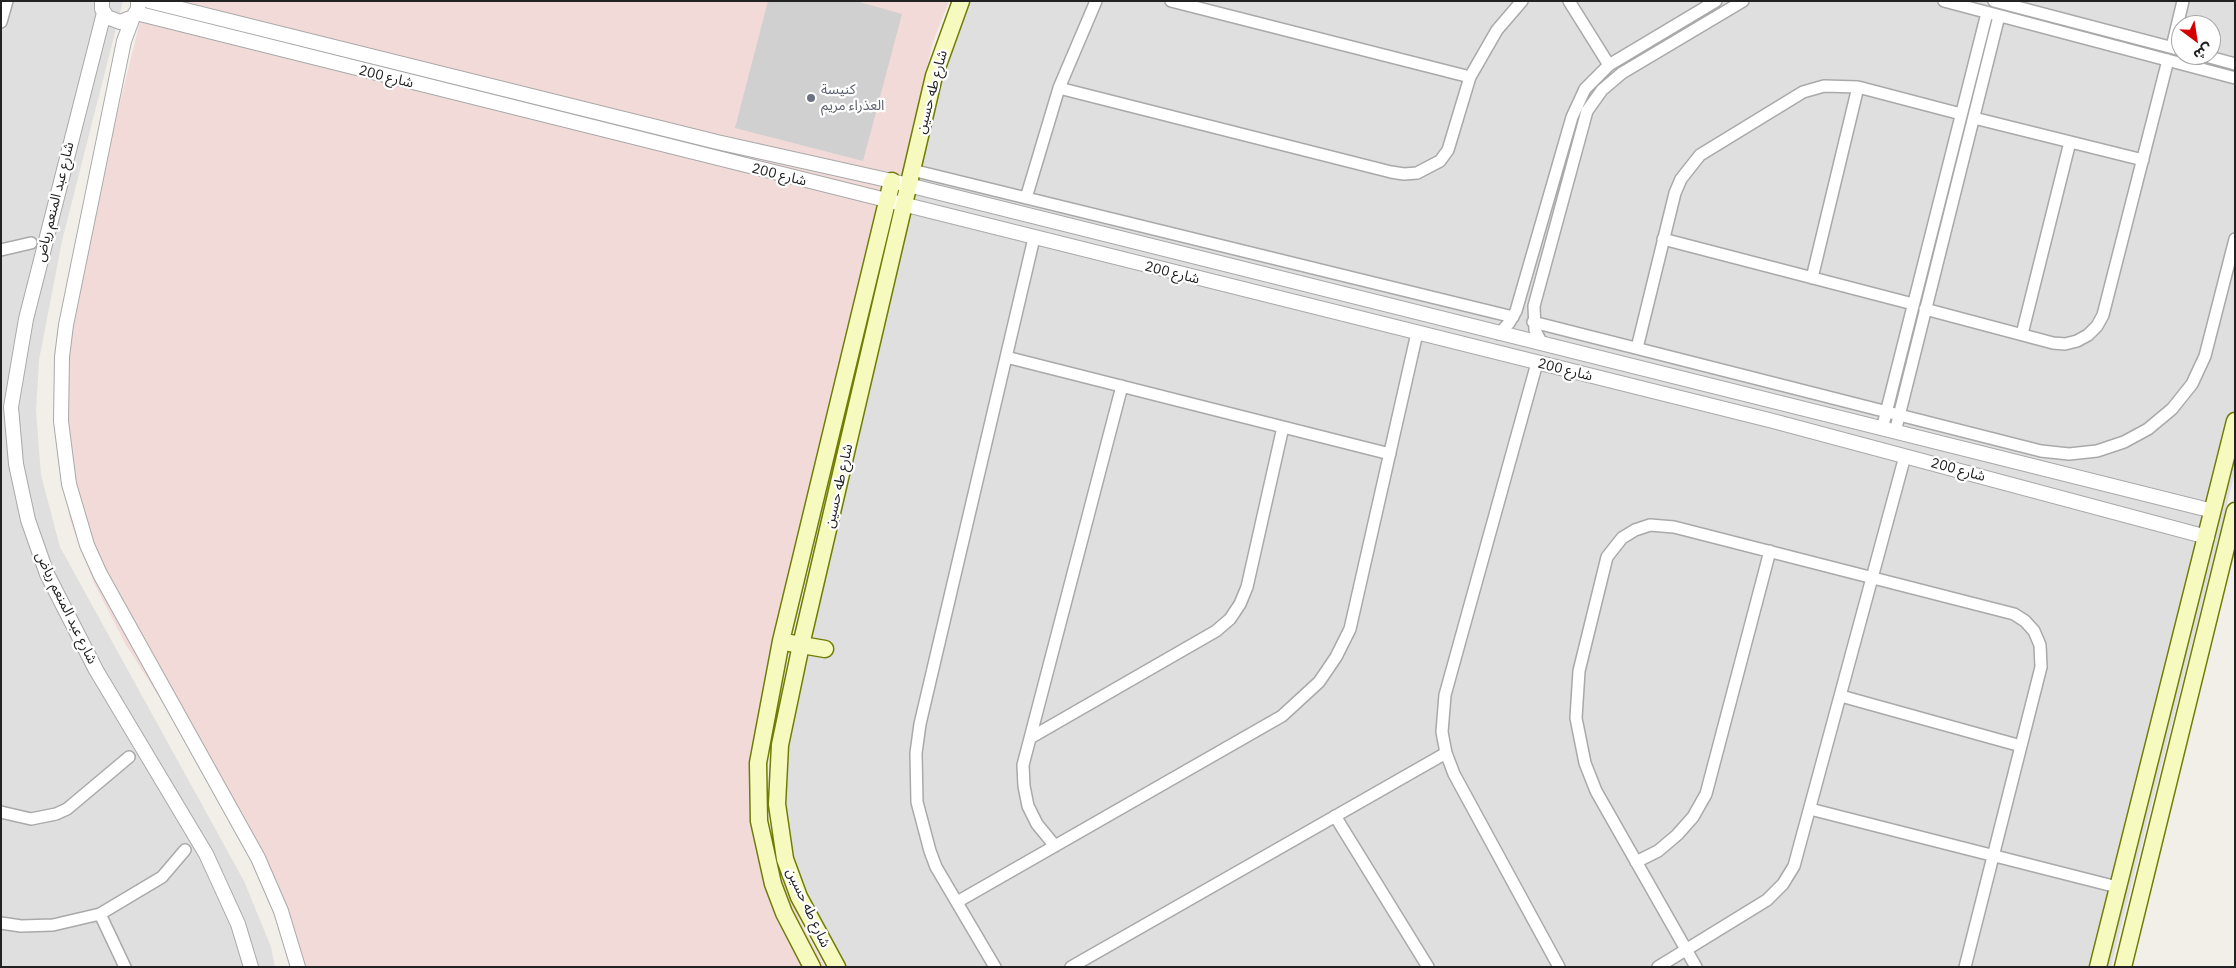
<!DOCTYPE html>
<meta charset="utf-8">
<style>
body{margin:0}
#map{position:relative;width:2236px;height:968px;overflow:hidden;background:#f2efe9;font-family:"IBM Plex Sans","Noto Sans Arabic",sans-serif}
canvas{display:block}
.frame{position:absolute;inset:0;border:2px solid #222;pointer-events:none}
.north{position:absolute;left:2171px;top:15px;width:50px;height:50px;box-sizing:border-box;background:#fff;border:1px solid #a7a7a7;border-radius:50%;rotate:149deg;font-size:14px;font-weight:700;line-height:20px;text-align:center;color:#222}
.north::after{content:'';display:block;margin:auto;width:18px;height:22px;background:#d40000;clip-path:polygon(50% 0,100% 100%,50% 72%,0 100%)}
</style>
<div id="map">
<canvas width="2236" height="968"></canvas>
<div class="frame"></div>
<div class="north">ش</div>
</div>
<script>
const context = document.querySelector('canvas').getContext('2d');
context.lineJoin = 'round';
function paint(path, color) { context.fillStyle = color; context.fill(path, 'evenodd'); }
const shape = rows => new Path2D(rows.map(r => 'M' + r).join(''));
function strokePath(path, color, width, dash) { context.strokeStyle = color; context.lineWidth = width; context.lineCap = dash ? 'butt' : 'round'; context.setLineDash(dash || []); context.stroke(path); }
function label(font, color, halo, rows, align = 'center') {
  context.font = font + ' "IBM Plex Sans","Noto Sans Arabic",sans-serif'; context.lineWidth = 4.5; context.setLineDash([]); context.textBaseline = 'middle'; context.strokeStyle = halo; context.fillStyle = color; for (const [text, x, y, turn = 0] of rows) {
    context.save(); context.translate(x, y); context.rotate((+turn || 0) * Math.PI / 180); context.textAlign = isNaN(turn) ? turn : align; if (halo) context.strokeText(text, 0, 0); context.fillText(text, 0, 0); context.restore();
  }
}
const residential = shape([
 [1,1,123,1,62,241,39,360,36,411,41,475,60,547,244,881,271,947,275,967,1,967],
 [953,1,2235,1,2235,472,2111,967,830,967,771,813,773,732,931,58],
 [2181,25,2211,25,2211,55,2181,55]
]);
const commercial = shape([
 [145,1,949,1,933,42,771,725,765,799,772,846,778,868,801,923,825,967,293,967,279,921,248,853,161,700,126,645,95,585,70,520,64,486,65,326]
]);
const religious = shape([
 [768,1,856,1,902,14,863,161,735,128]
]);
const minor = shape([
 [1171,1,1470,77],
 [1569,1,1609,65],
 [1944,1,2235,78],
 [1994,1,2181,50],
 [1,22,7,1],
 [2172,47,2183,1],
 [2202,55,2235,64],
 [1059,88,1391,172,1404,174,1417,173,1440,161,1448,150,1470,77,1497,30,1522,1],
 [1974,118,2143,160],
 [912,170,1513,317],
 [1026,198,1059,88,1096,1],
 [1663,239,1913,304],
 [1,250,31,243],
 [1812,278,1858,87],
 [1925,309,2053,343,2065,344,2077,341,2088,335,2097,326,2103,315,2168,60],
 [1533,322,2041,451,2069,454,2097,451,2124,442,2148,429,2172,409,2192,384,2205,356,2235,239],
 [1499,334,1509,323,1516,311,1572,117,1585,89,1609,65,1716,1],
 [2022,334,2070,142],
 [1542,344,1535,330,1534,306,1587,111,1602,90,1622,73,1743,1],
 [1637,348,1675,193,1681,179,1700,155,1803,92,1824,86,1858,87,1961,114],
 [1006,357,1390,454],
 [1537,363,1445,695,1442,732,1446,753,1454,774,1559,967],
 [1882,429,1987,13],
 [1895,432,1999,16],
 [1841,696,2021,746],
 [1030,738,1216,631,1230,619,1240,604,1247,587,1283,427],
 [1810,809,2117,887],
 [1,812,31,819,56,814,67,809,129,757],
 [1335,816,1428,967],
 [1055,846,1037,824,1028,806,1024,786,1023,765,1122,386],
 [1636,862,1658,851,1677,835,1693,817,1706,794,1770,551],
 [957,902,1282,716,1319,682,1336,657,1350,629,1417,333],
 [100,914,125,967],
 [1,923,21,926,53,925,100,914,162,877,185,850],
 [995,967,936,867,930,851,917,802,916,753,920,724,1034,238],
 [1071,967,1446,753],
 [1658,967,1767,900,1783,884,1794,866,1905,456],
 [1696,967,1596,791,1585,763,1576,718,1579,671,1607,557,1622,538,1635,530,1650,525,1674,527,2014,614,2025,621,2034,631,2040,645,2041,667,1965,967]
]);
const tertiary = shape([
 [102,1,102,9,107,17,120,22,133,17,138,9,138,1],
 [149,1,717,142,892,181,2213,511],
 [104,13,26,319,11,407,16,464,28,520,47,574,96,670,206,854,238,924,251,967],
 [136,13,1773,421,2207,537],
 [133,17,124,41,66,325,62,357,61,421,69,484,87,545,100,574,258,858,281,911,298,967]
]);
const secondary = shape([
 [790,643,825,649],
 [812,967,784,913,773,884,759,821,758,763,781,641,892,181],
 [837,967,799,897,785,859,777,804,780,745,801,645,934,76,961,1],
 [2098,967,2235,421],
 [2123,967,2235,511]
]);
const markers = [
 [811,98,5,"#6b7280"]
];
const streetNames = [
 ["شارع 200",386,77,14],
 ["شارع طه حسين",932,92,-75],
 ["شارع 200",779,175,14],
 ["شارع عبد المنعم رياض",55,202,-76],
 ["شارع 200",1172,273,14],
 ["شارع 200",1565,370,14],
 ["شارع 200",1958,470,15],
 ["شارع طه حسين",839,486,-77],
 ["شارع عبد المنعم رياض",66,608,64],
 ["شارع طه حسين",808,908,65]
];
const worshipNames = [
 ["كنيسة",821,90],
 ["العذراء مريم",821,106]
];
paint(residential, '#e0dfdf');
paint(commercial, '#f2dad9');
paint(religious, '#d0d0d0');
strokePath(minor, '#a9a9a9', 14);
strokePath(tertiary, '#a9a9a9', 16);
strokePath(secondary, '#707d05', 19);
strokePath(minor, '#fff', 11);
strokePath(tertiary, '#fff', 14);
strokePath(secondary, '#f7fabf', 16);
for (const [x, y, r, color] of markers) { const dot = new Path2D(); dot.arc(x, y, r, 0, 2 * Math.PI); context.fillStyle = color; context.fill(dot); strokePath(dot, '#fff', 2); }
label('14px', '#222', '#fff', streetNames);
label('14px', '#5b616d', '#fff', worshipNames, 'left');
</script>
